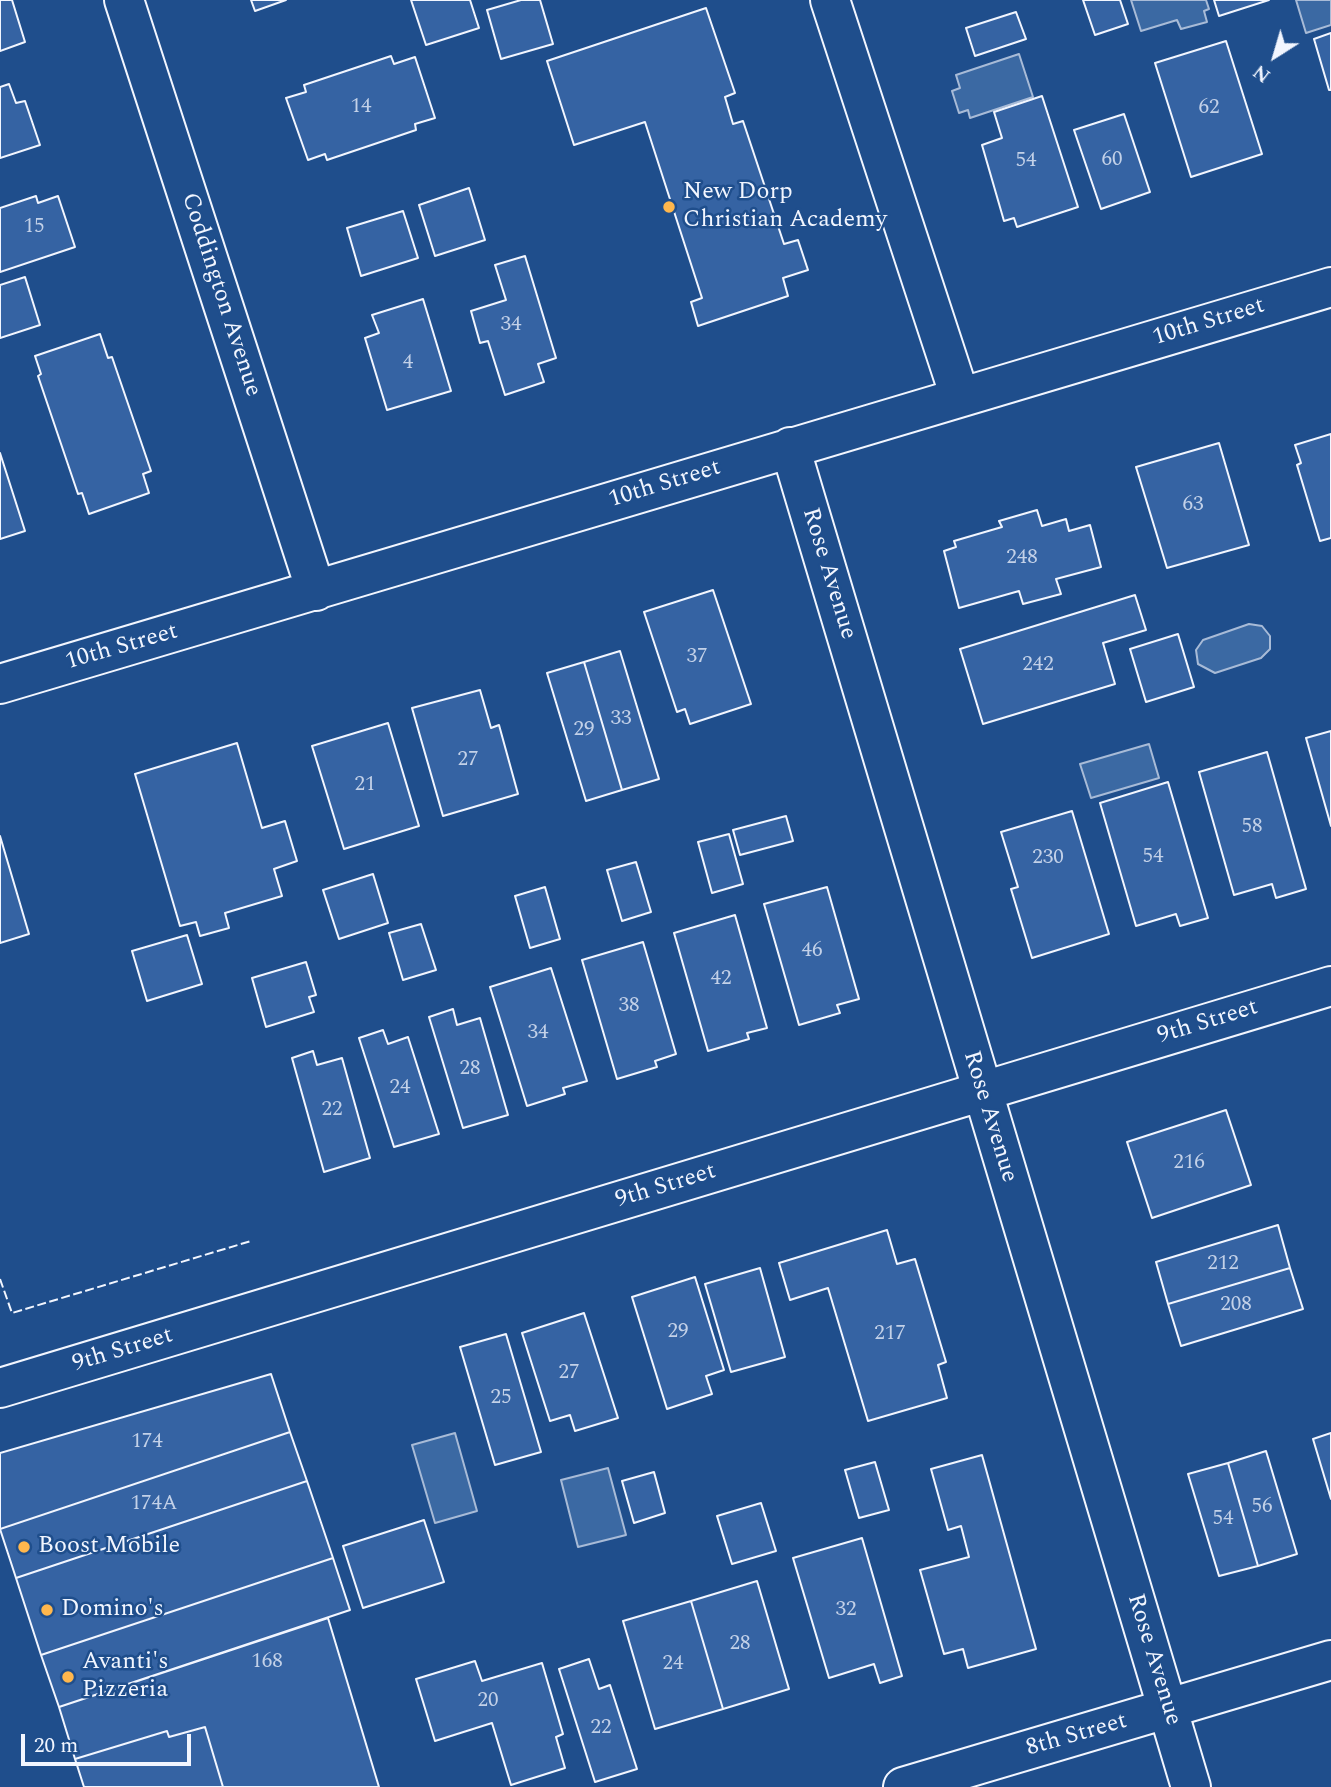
<!DOCTYPE html>
<style>
body{margin:0}
#map{position:relative;width:1331px;height:1787px;overflow:hidden;background:#1f4e8c;font-family:Spectral,serif}
canvas{display:block}
.north{position:absolute;left:1240px;top:21px;width:70px;height:70px;-webkit-text-stroke:5px #1f4e8c;paint-order:stroke;rotate:217deg;font-size:19px;font-weight:700;line-height:28px;text-align:center;color:#f2f6ff}
.north::after{content:'';display:block;margin:auto;width:24px;height:32px;background:#f2f6ff;clip-path:polygon(50% 0,100% 100%,50% 72%,0 100%)}
.scale{position:absolute;left:21px;top:1734px;width:170px;height:32px;box-sizing:border-box;border:4px solid #f2f6ff;border-top:0;padding-left:9px;font-size:21px;line-height:24px;white-space:nowrap;color:#f2f6ff;-webkit-text-stroke:5px #1f4e8c;paint-order:stroke}
</style>
<div id="map">
<canvas width="1331" height="1787"></canvas>
<div class="north">N</div>
<div class="scale">20 m</div>
</div>
<script>
const context = document.querySelector('canvas').getContext('2d');
context.lineJoin = 'round';
function paint(path, color) { context.fillStyle = color; context.fill(path, 'evenodd'); }
const shape = rows => new Path2D(rows.map(r => 'M' + r).join(''));
function strokePath(path, color, width, dash) { context.strokeStyle = color; context.lineWidth = width; context.lineCap = dash ? 'butt' : 'round'; context.setLineDash(dash || []); context.stroke(path); }
function label(font, color, halo, rows, align = 'center') {
  context.font = font + ' Spectral,serif'; context.lineWidth = 5; context.setLineDash([]); context.textBaseline = 'middle'; context.strokeStyle = halo; context.fillStyle = color; for (const [text, x, y, turn = 0] of rows) {
    context.save(); context.translate(x, y); context.rotate((+turn || 0) * Math.PI / 180); context.textAlign = isNaN(turn) ? turn : align; if (halo) context.strokeText(text, 0, 0); context.fillText(text, 0, 0); context.restore();
  }
}
const water = shape([
 [1131,0,1206,0,1209,9,1204,11,1207,22,1181,29,1177,20,1141,31,1131,0],
 [1296,0,1331,0,1331,25,1306,33,1296,0],
 [1019,54,1033,97,970,118,968,110,959,113,952,91,960,88,956,75,1019,54],
 [1249,624,1262,626,1270,636,1270,649,1261,658,1215,673,1198,664,1196,650,1203,640,1249,624],
 [1149,744,1159,778,1091,798,1080,764,1149,744],
 [455,1433,477,1511,435,1523,412,1445,455,1433],
 [608,1468,626,1535,578,1547,561,1480,608,1468]
]);
const building = shape([
 [0,0,12,0,25,42,0,51,0,0],
 [251,0,286,0,255,11,251,0],
 [411,0,470,0,479,28,426,45,411,0],
 [521,0,540,0,553,44,501,59,487,10,521,0],
 [1083,0,1120,0,1128,24,1095,35,1083,0],
 [1214,0,1269,0,1219,16,1214,0],
 [706,8,735,93,725,97,733,124,743,121,784,244,798,240,808,270,783,278,788,296,698,326,691,302,702,298,645,122,574,145,547,61,706,8],
 [1016,12,1026,39,975,56,966,28,1016,12],
 [1331,33,1331,90,1329,90,1314,39,1331,33],
 [1226,41,1262,154,1191,177,1155,63,1226,41],
 [391,56,394,64,415,57,435,118,415,124,416,130,327,160,325,154,308,160,286,98,306,92,304,85,391,56],
 [9,84,16,103,25,101,40,145,0,158,0,87,9,84],
 [1042,96,1078,207,1017,227,1014,218,1004,221,982,145,1002,138,994,112,1042,96],
 [1124,114,1150,192,1101,209,1074,130,1124,114],
 [469,188,485,240,435,256,419,205,469,188],
 [36,196,38,203,58,196,75,247,0,272,0,208,36,196],
 [403,211,418,258,361,276,347,228,403,211],
 [525,256,556,358,538,364,544,382,505,395,488,341,480,343,471,311,506,300,495,265,525,256],
 [25,277,40,325,0,338,0,285,25,277],
 [423,299,451,391,387,410,365,338,379,333,372,315,423,299],
 [100,334,108,358,112,357,151,471,143,474,149,493,89,514,82,493,78,494,38,376,41,374,35,356,100,334],
 [1331,434,1331,538,1320,541,1297,465,1301,463,1295,445,1331,434],
 [1219,443,1249,545,1167,568,1136,467,1219,443],
 [0,453,25,531,0,539,0,453],
 [1037,510,1042,526,1066,519,1069,531,1090,525,1101,567,1056,579,1061,594,1023,604,1019,591,959,608,944,551,956,547,954,541,1002,527,999,521,1037,510],
 [713,590,751,704,690,724,685,709,677,712,644,612,713,590],
 [1135,595,1146,630,1103,643,1115,684,983,724,960,649,1135,595],
 [1178,634,1194,687,1146,702,1130,649,1178,634],
 [620,651,659,779,622,790,584,662,620,651],
 [584,662,622,790,586,801,547,673,584,662],
 [480,690,491,728,499,725,518,794,443,816,412,708,480,690],
 [388,723,419,826,344,849,312,746,388,723],
 [1331,731,1331,826,1306,738,1331,731],
 [237,743,262,828,285,821,297,861,274,869,282,896,225,913,229,928,200,936,196,922,180,926,135,774,237,743],
 [1267,752,1306,889,1276,898,1272,884,1234,895,1199,772,1267,752],
 [1168,782,1208,918,1180,926,1176,914,1136,926,1100,803,1168,782],
 [1072,811,1109,934,1032,958,1011,889,1018,887,1001,832,1072,811],
 [786,816,793,841,740,855,733,830,786,816],
 [729,834,743,884,712,893,698,842,729,834],
 [0,836,29,934,0,943,0,836],
 [636,862,651,912,622,921,607,870,636,862],
 [373,874,388,923,339,939,323,890,373,874],
 [545,887,560,939,530,948,515,896,545,887],
 [827,887,859,999,837,1005,840,1013,799,1025,764,904,827,887],
 [735,915,767,1028,747,1033,749,1039,708,1051,674,933,735,915],
 [421,924,436,970,403,980,389,933,421,924],
 [187,935,202,984,147,1001,132,951,187,935],
 [643,942,676,1054,655,1061,657,1067,617,1079,582,960,643,942],
 [306,962,316,995,309,997,314,1012,266,1027,252,978,306,962],
 [551,968,587,1081,563,1088,565,1094,527,1106,490,987,551,968],
 [453,1009,457,1025,480,1018,508,1115,463,1128,429,1017,453,1009],
 [383,1030,388,1044,408,1037,439,1134,394,1147,359,1038,383,1030],
 [313,1051,317,1065,342,1058,370,1158,324,1172,292,1058,313,1051],
 [1226,1110,1251,1185,1152,1218,1127,1142,1226,1110],
 [1278,1225,1290,1268,1168,1304,1156,1262,1278,1225],
 [887,1230,897,1264,915,1259,946,1362,938,1365,947,1398,868,1421,828,1288,790,1300,779,1263,887,1230],
 [760,1268,785,1357,731,1372,705,1284,760,1268],
 [1290,1268,1303,1309,1181,1346,1168,1304,1290,1268],
 [695,1277,724,1370,706,1376,712,1394,667,1409,632,1297,695,1277],
 [584,1313,618,1418,575,1431,570,1415,550,1421,522,1333,584,1313],
 [506,1334,541,1452,495,1465,460,1347,506,1334],
 [271,1374,290,1432,0,1529,0,1453,271,1374],
 [290,1432,307,1481,16,1578,0,1529,290,1432],
 [1331,1433,1331,1499,1313,1439,1331,1433],
 [1266,1451,1297,1554,1258,1566,1228,1463,1266,1451],
 [982,1455,1036,1649,968,1668,963,1649,944,1654,920,1570,969,1557,961,1526,948,1530,931,1469,982,1455],
 [875,1462,889,1510,859,1518,845,1470,875,1462],
 [1228,1463,1258,1566,1219,1576,1188,1474,1228,1463],
 [654,1472,665,1513,634,1523,622,1481,654,1472],
 [307,1481,333,1558,41,1655,16,1578,307,1481],
 [761,1503,776,1551,732,1564,717,1516,761,1503],
 [424,1520,444,1582,363,1608,343,1546,424,1520],
 [862,1538,902,1676,880,1683,874,1664,829,1678,793,1558,862,1538],
 [333,1558,350,1610,59,1707,41,1655,333,1558],
 [757,1581,789,1689,723,1709,691,1601,757,1581],
 [691,1601,723,1709,655,1729,623,1621,691,1601],
 [328,1618,379,1787,223,1787,205,1727,169,1737,167,1731,75,1759,59,1707,328,1618],
 [589,1659,599,1689,610,1685,637,1769,595,1782,559,1669,589,1659],
 [475,1661,482,1681,542,1663,563,1734,556,1737,565,1768,511,1785,492,1723,435,1741,416,1679,475,1661],
 [205,1727,223,1787,84,1787,75,1759,167,1731,169,1737,205,1727]
]);
const minor = shape([
 [124,0,316,591],
 [830,0,960,397],
 [790,447,1191,1787],
 [0,684,1331,287],
 [0,1388,1331,986],
 [903,1787,1331,1660]
]);
const fence = shape([
 [0,1279,12,1313,251,1241]
]);
const markers = [
 [669,207,7,"#ffb74d"],
 [24,1547,7,"#ffb74d"],
 [47,1610,7,"#ffb74d"],
 [68,1677,7,"#ffb74d"]
];
const numberNames = [
 ["14",361,108],
 ["62",1209,109],
 ["60",1112,161],
 ["54",1026,162],
 ["15",34,228],
 ["34",511,326],
 ["4",408,364],
 ["63",1193,506],
 ["248",1022,559],
 ["37",697,658],
 ["242",1038,666],
 ["33",621,720],
 ["29",584,731],
 ["27",468,761],
 ["21",365,786],
 ["58",1252,828],
 ["54",1153,858],
 ["230",1048,859],
 ["46",812,952],
 ["42",721,980],
 ["38",629,1007],
 ["34",538,1034],
 ["28",470,1070],
 ["24",400,1089],
 ["22",332,1111],
 ["216",1189,1164],
 ["212",1223,1265],
 ["208",1236,1306],
 ["29",678,1333],
 ["217",890,1335],
 ["27",569,1374],
 ["25",501,1399],
 ["174",147,1443],
 ["174A",154,1505],
 ["56",1262,1508],
 ["54",1223,1520],
 ["32",846,1611],
 ["28",740,1645],
 ["168",267,1663],
 ["24",673,1665],
 ["20",488,1702],
 ["22",601,1729]
];
const poiNames = [
 ["New Dorp",683,193],
 ["Christian Academy",683,221],
 ["Boost Mobile",38,1547],
 ["Domino's",61,1610],
 ["Avanti's",82,1663],
 ["Pizzeria",82,1691]
];
const streetNames = [
 ["Coddington Avenue",220,295,72],
 ["10th Street",1209,323,-17],
 ["10th Street",665,485,-17],
 ["Rose Avenue",828,574,73],
 ["10th Street",122,648,-16],
 ["9th Street",1208,1023,-17],
 ["Rose Avenue",989,1117,73],
 ["9th Street",666,1187,-17],
 ["9th Street",123,1351,-17],
 ["Rose Avenue",1153,1660,73],
 ["8th Street",1077,1736,-16]
];
paint(water, '#3b69a3');
strokePath(water, '#a8bbd7', 2);
paint(building, '#3563a3');
strokePath(building, '#f2f6ff', 2);
strokePath(minor, '#f2f6ff', 42);
strokePath(minor, '#1f4e8c', 38);
strokePath(fence, '#f2f6ff', 2, [9, 3.5]);
for (const [x, y, r, color] of markers) { const dot = new Path2D(); dot.arc(x, y, r, 0, 2 * Math.PI); context.fillStyle = color; context.fill(dot); strokePath(dot, '#1f4e8c', 2.5); }
label('21px', '#c3d1e8', null, numberNames);
label('24px', '#f2f6ff', '#1f4e8c', poiNames, 'left');
label('24px', '#f2f6ff', '#1f4e8c', streetNames);
</script>
